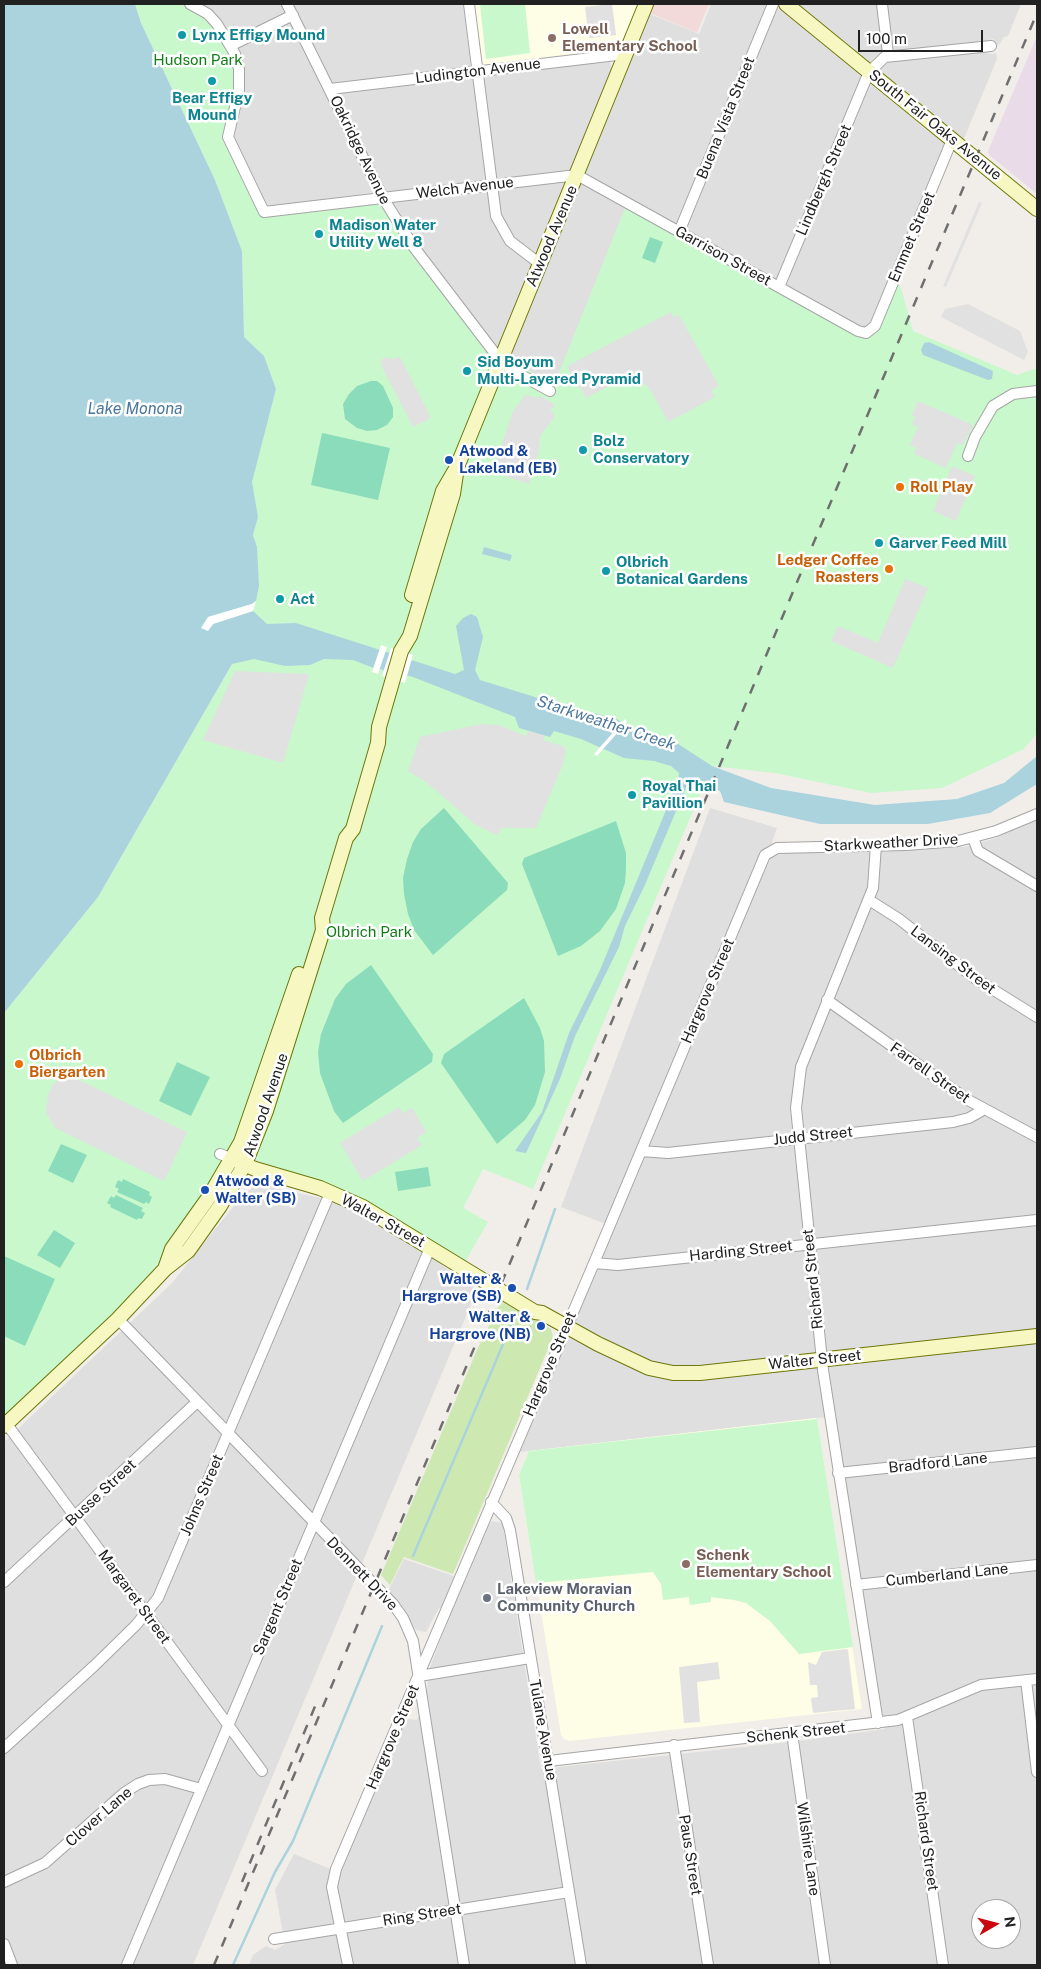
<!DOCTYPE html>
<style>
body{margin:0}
#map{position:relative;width:1041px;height:1969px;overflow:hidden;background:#f1eee9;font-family:"Public Sans",sans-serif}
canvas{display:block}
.frame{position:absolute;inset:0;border:5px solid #212121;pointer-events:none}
.north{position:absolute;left:971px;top:1899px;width:50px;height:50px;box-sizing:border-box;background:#fff;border:1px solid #a6a6a6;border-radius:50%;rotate:82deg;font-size:14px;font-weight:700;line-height:20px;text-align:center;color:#212121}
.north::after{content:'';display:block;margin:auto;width:18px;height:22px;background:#ca090e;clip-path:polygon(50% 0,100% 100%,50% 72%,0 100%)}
.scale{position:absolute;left:858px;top:30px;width:125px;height:22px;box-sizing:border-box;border:2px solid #212121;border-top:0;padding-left:6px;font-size:15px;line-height:18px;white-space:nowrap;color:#212121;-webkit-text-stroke:4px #fff;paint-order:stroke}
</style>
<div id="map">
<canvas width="1041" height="1969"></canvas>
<div class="frame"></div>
<div class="north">N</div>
<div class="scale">100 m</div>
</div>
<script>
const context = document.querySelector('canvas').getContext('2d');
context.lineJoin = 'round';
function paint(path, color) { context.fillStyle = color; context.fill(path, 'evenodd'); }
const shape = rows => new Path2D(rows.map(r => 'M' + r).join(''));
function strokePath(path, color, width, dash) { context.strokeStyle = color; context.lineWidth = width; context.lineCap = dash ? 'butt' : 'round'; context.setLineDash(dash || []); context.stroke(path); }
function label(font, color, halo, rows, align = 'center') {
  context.font = font + ' "Public Sans",sans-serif'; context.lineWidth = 5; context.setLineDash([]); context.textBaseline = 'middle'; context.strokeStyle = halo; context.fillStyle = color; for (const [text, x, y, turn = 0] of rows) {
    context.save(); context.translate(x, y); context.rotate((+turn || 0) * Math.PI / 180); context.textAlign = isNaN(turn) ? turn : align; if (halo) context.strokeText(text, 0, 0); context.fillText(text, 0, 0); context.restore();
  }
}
const residential = shape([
 [197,4,463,4,472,76,608,60,610,62,612,70,500,346,496,347,427,258,385,191,275,206,268,205,264,202,233,139,233,130,240,113,244,87,233,41,219,21],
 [711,4,773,4,928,131,945,142,868,328,865,329,621,194,618,203,626,208,556,381,548,382,511,361,510,357,650,14,699,34],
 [799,4,1021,4,1008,36,1004,37,998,46,993,39,983,42,983,51,990,54,996,53,997,59,963,141,948,126],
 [710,808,777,828,772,842,774,856,785,853,964,847,996,838,1037,819,1037,1965,249,1965,253,1955,266,1946,275,1950,285,1944,275,1890,294,1854,340,1873,404,1723,409,1719,417,1720,426,1695,430,1667,451,1613,439,1608,426,1632,416,1630,388,1591,404,1559,465,1580,488,1526,492,1521,501,1523,503,1527,541,1769,798,1741,885,1729,835,1416,520,1452,614,1227,561,1207],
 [981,1909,1011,1909,1011,1939,981,1939],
 [257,1184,338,1202,353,1208,395,1232,477,1290,193,1965,4,1965,4,1442,172,1283,241,1197]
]);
const commercial = shape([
 [646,4,709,4,697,33,643,10]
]);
const industrial = shape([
 [1037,36,1037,194,989,155,988,151]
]);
const education = shape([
 [469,4,646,4,625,54,476,71],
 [816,1418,862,1709,569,1741,564,1739,561,1735,519,1475,529,1451]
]);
const grass = shape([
 [502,1299,551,1329,553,1337,453,1574,404,1557,390,1585,381,1575,477,1350]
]);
const park = shape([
 [135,4,190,4,208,14,239,69,229,129,264,211,383,198,500,360,511,361,554,385,627,203,866,333,897,274,913,331,1017,375,1037,368,1037,733,1024,749,942,788,871,793,775,773,712,766,533,1189,483,1169,463,1208,488,1222,465,1262,361,1198,314,1179,268,1166,233,1148,165,1269,4,1426,4,1013,98,897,232,664,253,612,213,624,208,631,208,617,252,604,257,547,253,535,258,517,251,482,276,389,264,356,244,337,242,251,215,180,141,23],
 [480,4,525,4,530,53,486,59],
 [817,1419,853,1647,799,1654,770,1621,746,1603,734,1600,711,1597,711,1602,690,1605,689,1597,663,1600,661,1584,653,1572,536,1583,519,1475,529,1451]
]);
const pitch = shape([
 [650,237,663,242,655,263,642,258],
 [371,381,377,381,383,386,393,408,393,417,387,425,377,430,367,431,357,428,345,419,343,404,349,394,357,386],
 [322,433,390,448,378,500,311,485],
 [444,808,508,883,507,890,433,955,414,930,408,914,404,894,403,878,407,859,413,842,421,829],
 [616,821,626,853,626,869,625,883,616,909,600,931,581,946,558,956,522,864,524,858],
 [371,965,433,1054,432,1062,343,1123,334,1111,320,1073,318,1052,321,1034,335,999,346,984],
 [524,998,540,1028,544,1041,545,1072,535,1105,525,1120,497,1144,441,1063,444,1054],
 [177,1062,210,1077,191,1116,159,1101],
 [61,1144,87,1155,73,1183,48,1171],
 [428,1167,431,1186,398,1191,395,1172],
 [123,1179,150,1192,149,1195,152,1197,149,1204,146,1202,144,1204,117,1192,119,1189,115,1187,118,1180,122,1182],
 [116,1195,143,1208,141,1211,145,1213,142,1219,138,1218,137,1220,110,1207,111,1205,107,1203,111,1196,114,1198],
 [54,1230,75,1243,60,1268,37,1255],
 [4,1256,55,1279,25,1346,4,1336]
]);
const parking = shape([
 [612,4,616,35,589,38,585,7],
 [979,202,982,203,946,287,943,286],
 [968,304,1020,331,1028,352,1024,360,941,317,945,309],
 [671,312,674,317,679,315,719,386,711,390,715,397,668,422,651,391,639,378,626,377,586,398,580,387,577,388,567,366],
 [387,357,392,359,400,357,431,418,413,427,381,365,381,360],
 [525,395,538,398,541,396,555,405,550,410,555,416,540,436,539,452,529,484,504,476,504,472,494,469,512,413],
 [918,401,973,425,963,445,957,443,946,468,914,454,916,448,910,445,918,427,912,424,915,417,912,415],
 [952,466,975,476,956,521,933,511],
 [905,579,928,588,893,668,831,641,838,626,878,643],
 [235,671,309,674,283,763,203,740],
 [482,724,499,725,526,736,528,731,545,735,543,740,563,746,566,751,563,764,536,828,502,828,497,835,476,825,426,782,408,771,420,737],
 [66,1077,77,1079,187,1132,164,1181,55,1128,46,1112,48,1095,54,1083],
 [399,1107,403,1113,412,1108,426,1132,417,1138,422,1145,363,1181,340,1143],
 [846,1649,848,1650,855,1709,813,1713,811,1698,818,1697,817,1685,810,1685,808,1662,816,1665,822,1652],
 [718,1662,720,1679,697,1682,700,1722,684,1723,679,1667]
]);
const water = shape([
 [4,4,135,4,141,23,215,180,242,251,244,337,264,356,276,389,252,482,258,517,253,535,257,547,259,586,256,601,252,604,208,617,212,624,253,611,267,624,296,623,455,674,464,670,456,626,463,618,471,614,477,617,483,637,475,670,480,680,564,706,614,718,641,732,669,738,712,766,771,788,875,805,957,799,1004,783,1037,756,1037,784,990,813,928,824,820,824,724,802,720,791,704,785,706,782,690,778,644,887,625,926,619,947,575,1036,560,1079,526,1153,515,1151,542,1112,569,1033,600,970,678,781,679,773,671,766,654,761,624,758,581,739,554,731,550,737,519,728,515,717,413,677,371,667,353,660,324,659,310,665,285,666,254,659,232,664,98,897,4,1013],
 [929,342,993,371,992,379,988,380,923,355,921,350,924,343],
 [484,547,512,555,510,561,482,554]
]);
const pier = shape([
 [256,601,253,611,213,624,208,631,201,628,208,617,252,604],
 [381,645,387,647,378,674,372,672],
 [391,648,413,655,405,683,382,676],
 [625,719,627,722,597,756,594,754]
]);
const stream = shape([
 [527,1289,555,1209],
 [413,1556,515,1316],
 [233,1965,275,1872,293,1841,382,1626]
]);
const street = shape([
 [190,4,208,14,217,24,235,54,239,69,239,90,228,137,264,212,577,175,858,331,866,333,875,326,952,140],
 [287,4,383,198,413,246,500,360,510,369,550,391],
 [469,4,496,216,510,241,540,264],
 [232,45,293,15],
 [885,57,991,46],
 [330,89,625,54],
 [679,232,773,4],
 [779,287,869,72,888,54,882,4],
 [968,456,975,437,993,406,1013,394,1037,391],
 [973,838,978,851,1037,886],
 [876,845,873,888,801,1067,796,1108,823,1370,878,1723],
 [869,900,899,919,976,979,1037,1017],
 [827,1000,968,1100,1037,1137],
 [641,1151,668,1153,953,1122,969,1118,983,1110],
 [220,1154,233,1159],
 [594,1263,618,1265,1037,1220],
 [118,1319,393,1604,403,1618,413,1641,464,1965],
 [6,1423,262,1771],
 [838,1473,1037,1452],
 [491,1502,506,1518,510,1530,581,1965],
 [4,1582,197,1402],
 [856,1585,1037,1565],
 [419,1676,530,1658],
 [1026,1680,1037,1772],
 [907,1717,943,1965],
 [792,1733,825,1965],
 [674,1745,708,1965],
 [4,1748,94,1666,136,1625,158,1598,330,1193],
 [549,1761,898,1720,981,1685,1037,1679],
 [4,1882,45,1863,124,1793,138,1784,149,1780,165,1779,201,1789],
 [274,1939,569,1892],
 [4,1944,12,1965],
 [127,1965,430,1248],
 [348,1965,332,1887,336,1869,594,1263,765,855,777,848,906,845,958,841,996,831,1037,814]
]);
const secondary = shape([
 [786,4,1037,209],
 [412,595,443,491,457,467,646,4],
 [233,1159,255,1169,320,1188,363,1207,535,1312,542,1313,598,1344,649,1368,673,1373,700,1373,1037,1336],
 [165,1269,172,1249,209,1197,241,1142,299,974],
 [4,1426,118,1319,165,1269,188,1251,220,1206,245,1164,266,1111,323,930,322,918,346,838,353,829,378,743,379,727,401,651,410,636,453,494,457,467]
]);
const rail = shape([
 [242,1882,316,1704],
 [214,1965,1037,13]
]);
const markers = [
 [182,35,5,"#0f9aa8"],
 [552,38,5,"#8d6e63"],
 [212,81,5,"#0f9aa8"],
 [319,234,5,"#0f9aa8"],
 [467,371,5,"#0f9aa8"],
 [583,450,5,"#0f9aa8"],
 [449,460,5,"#1a4fb4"],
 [900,487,5,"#e8710a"],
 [879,543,5,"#0f9aa8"],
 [889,569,5,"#e8710a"],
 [606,571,5,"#0f9aa8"],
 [280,599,5,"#0f9aa8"],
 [632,795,5,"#0f9aa8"],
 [19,1064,5,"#e8710a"],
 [205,1190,5,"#1a4fb4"],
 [512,1288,5,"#1a4fb4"],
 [541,1326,5,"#1a4fb4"],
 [686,1564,5,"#8d6e63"],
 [487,1598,5,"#6b7280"]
];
const educationNames = [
 ["Lowell",562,29],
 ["Elementary School",562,46],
 ["Schenk",696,1555],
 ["Elementary School",696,1572]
];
const cultureNames = [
 ["Lynx Effigy Mound",192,35],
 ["Bear Effigy",212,98,"center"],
 ["Mound",212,115,"center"],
 ["Madison Water",329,225],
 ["Utility Well 8",329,242],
 ["Sid Boyum",477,362],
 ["Multi-Layered Pyramid",477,379],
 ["Bolz",593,441],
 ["Conservatory",593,458],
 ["Garver Feed Mill",889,543],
 ["Olbrich",616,562],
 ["Botanical Gardens",616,579],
 ["Act",290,599],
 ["Royal Thai",642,786],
 ["Pavillion",642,803]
];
const parkNames = [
 ["Hudson Park",198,60],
 ["Olbrich Park",369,932]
];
const streetNames = [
 ["Ludington Avenue",478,71,-7],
 ["Buena Vista Street",726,118,-68],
 ["South Fair Oaks Avenue",935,125,39],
 ["Oakridge Avenue",360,150,64],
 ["Lindbergh Street",824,180,-67],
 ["Welch Avenue",465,188,-7],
 ["Atwood Avenue",552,236,-67],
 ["Emmet Street",912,237,-67],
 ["Garrison Street",723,256,29],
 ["Starkweather Drive",891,843,-3],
 ["Lansing Street",953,960,37],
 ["Hargrove Street",708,991,-67],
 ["Farrell Street",930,1073,35],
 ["Atwood Avenue",266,1105,-71],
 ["Judd Street",813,1136,-6],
 ["Walter Street",383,1221,29],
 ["Harding Street",741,1251,-6],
 ["Richard Street",813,1279,-96],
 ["Walter Street",815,1360,-6],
 ["Hargrove Street",550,1364,-67],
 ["Bradford Lane",938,1463,-6],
 ["Busse Street",101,1493,-43],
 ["Johns Street",202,1495,-67],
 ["Dennett Drive",362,1574,46],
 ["Cumberland Lane",947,1575,-6],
 ["Margaret Street",134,1597,54],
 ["Sargent Street",278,1607,-67],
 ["Tulane Avenue",543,1730,80],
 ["Schenk Street",796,1733,-6],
 ["Hargrove Street",393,1737,-67],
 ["Clover Lane",99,1817,-41],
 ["Richard Street",926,1841,82],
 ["Wilshire Lane",808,1849,82],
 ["Paus Street",690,1855,81],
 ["Ring Street",422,1915,-9]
];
const transitNames = [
 ["Atwood &",459,451],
 ["Lakeland (EB)",459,468],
 ["Atwood &",215,1181],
 ["Walter (SB)",215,1198],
 ["Walter &",502,1279,"right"],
 ["Hargrove (SB)",502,1296,"right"],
 ["Walter &",531,1317,"right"],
 ["Hargrove (NB)",531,1334,"right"]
];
const foodNames = [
 ["Roll Play",910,487],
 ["Ledger Coffee",879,560,"right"],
 ["Roasters",879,577,"right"],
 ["Olbrich",29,1055],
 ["Biergarten",29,1072]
];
const worshipNames = [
 ["Lakeview Moravian",497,1589],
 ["Community Church",497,1606]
];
const waterNames = [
 ["Lake Monona",135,409],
 ["Starkweather Creek",606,723,18]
];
paint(residential, '#dfdfdf');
paint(commercial, '#f1dad9');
paint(industrial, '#eadbe8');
paint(education, '#fefde5');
paint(grass, '#cee8b2');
paint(park, '#c9f8cc');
paint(pitch, '#8bdcba');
paint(parking, '#e1e1e1');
paint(water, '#abd3dd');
paint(pier, '#fff');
strokePath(stream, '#abd3dd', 2.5);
strokePath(street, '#a5a5a5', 12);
strokePath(secondary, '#6e770a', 16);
strokePath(street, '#fff', 10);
strokePath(secondary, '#f6f7c1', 14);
strokePath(rail, '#6f6f6f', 2.5, [10, 10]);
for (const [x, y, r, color] of markers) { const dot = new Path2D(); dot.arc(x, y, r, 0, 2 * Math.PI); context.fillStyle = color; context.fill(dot); strokePath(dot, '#fff', 2); }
label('bold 15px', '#785e54', '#fff', educationNames, 'left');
label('bold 15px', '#0d838f', '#fff', cultureNames, 'left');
label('15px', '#117e17', '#fff', parkNames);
label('15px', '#212121', '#fff', streetNames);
label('bold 15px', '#164399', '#fff', transitNames, 'left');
label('bold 15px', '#c56008', '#fff', foodNames, 'left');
label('bold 15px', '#5b616d', '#fff', worshipNames, 'left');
label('italic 16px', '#4b779e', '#fff', waterNames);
</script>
